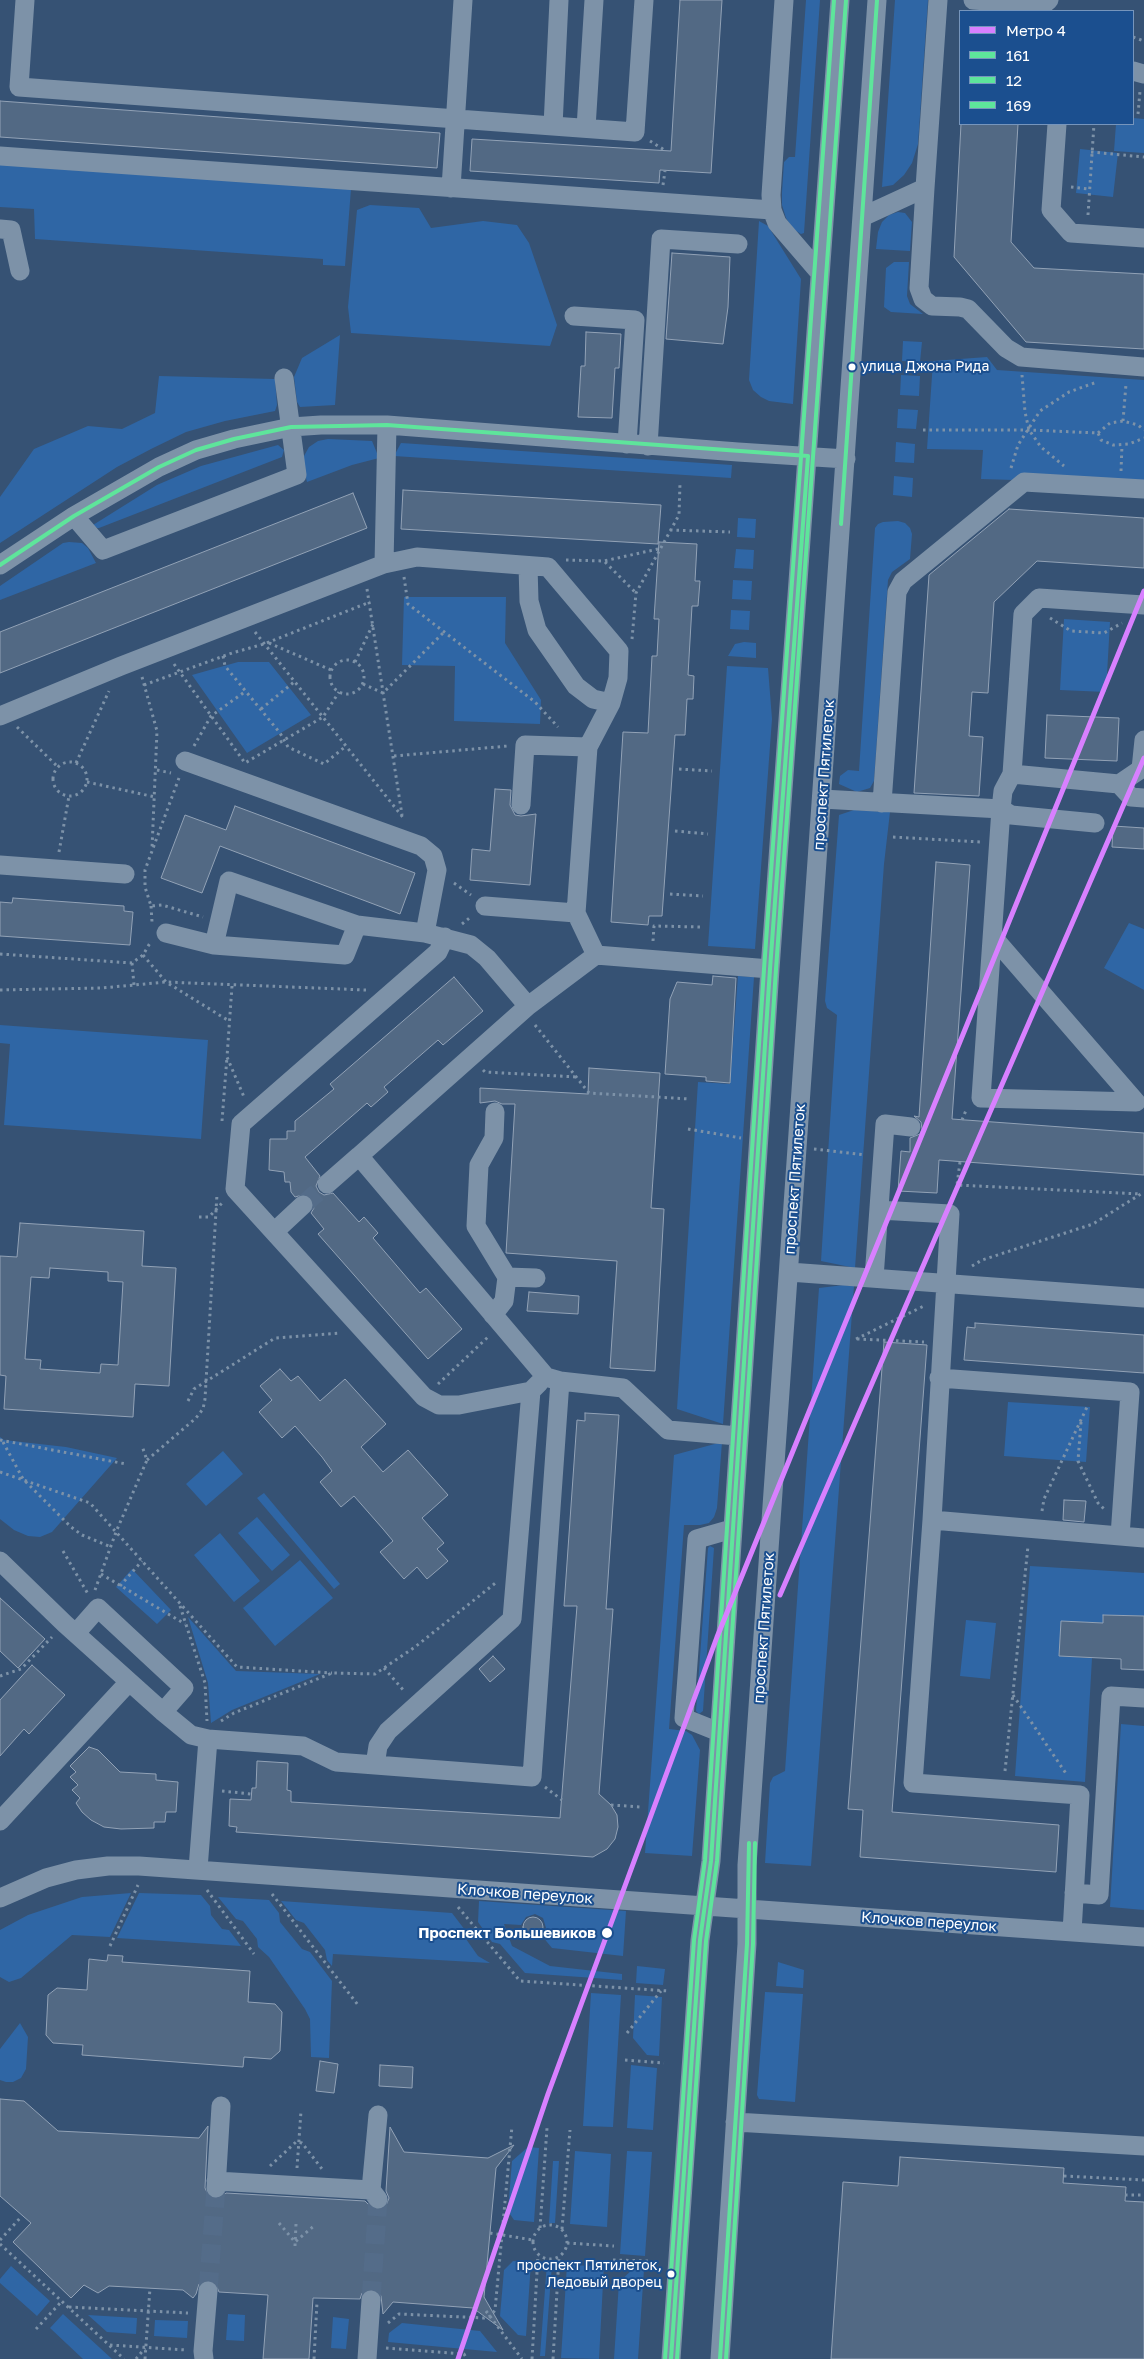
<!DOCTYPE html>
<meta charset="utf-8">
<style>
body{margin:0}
#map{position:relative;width:1144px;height:2359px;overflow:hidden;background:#365274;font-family:"Golos Text",sans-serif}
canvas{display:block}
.legend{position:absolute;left:959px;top:10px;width:175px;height:115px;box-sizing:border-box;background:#1b4f8f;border:1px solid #7695bc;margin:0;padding:6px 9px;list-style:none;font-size:15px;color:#fff}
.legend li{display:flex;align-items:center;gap:10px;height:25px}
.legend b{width:25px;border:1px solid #7695bc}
</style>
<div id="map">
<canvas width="1144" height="2359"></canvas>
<ul class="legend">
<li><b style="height:6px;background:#d880ff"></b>Метро 4</li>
<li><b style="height:6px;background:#5ee59b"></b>161</li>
<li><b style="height:6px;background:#5ee59b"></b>12</li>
<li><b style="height:6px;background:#5ee59b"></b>169</li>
</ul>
</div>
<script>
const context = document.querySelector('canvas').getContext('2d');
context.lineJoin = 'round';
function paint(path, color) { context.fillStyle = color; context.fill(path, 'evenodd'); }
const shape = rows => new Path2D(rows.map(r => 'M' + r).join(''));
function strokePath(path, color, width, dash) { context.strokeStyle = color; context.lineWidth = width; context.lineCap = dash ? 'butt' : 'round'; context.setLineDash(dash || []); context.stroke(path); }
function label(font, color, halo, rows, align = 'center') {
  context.font = font + ' "Golos Text",sans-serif'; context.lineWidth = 4; context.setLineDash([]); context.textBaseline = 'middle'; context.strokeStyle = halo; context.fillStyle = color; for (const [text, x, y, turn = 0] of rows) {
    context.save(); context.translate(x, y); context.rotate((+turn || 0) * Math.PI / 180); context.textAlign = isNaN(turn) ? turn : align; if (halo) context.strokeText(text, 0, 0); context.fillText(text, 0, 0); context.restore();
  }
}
const green = shape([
 [806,0,820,0,804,233,801,234,793,229,786,218,782,205,782,192,784,162,789,157,795,157],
 [895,0,928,0,918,144,912,163,904,175,893,185,882,187],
 [1133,118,1144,119,1144,153,1114,151,1116,124,1133,124],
 [1080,149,1118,153,1113,197,1076,193],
 [0,164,351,189,345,266,323,265,323,259,35,239,34,209,0,207],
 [370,205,419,208,431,228,483,221,517,225,529,243,557,325,550,346,351,333,348,307,357,210],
 [898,212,905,213,912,222,910,251,876,249,878,232,882,222,889,215],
 [759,221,768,226,801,279,793,404,769,401,761,397,753,390,749,380],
 [894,262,909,262,907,296,910,304,923,314,891,312,884,307,886,268],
 [340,335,335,405,300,407,297,402,294,377,302,358],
 [903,341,922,342,920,362,902,361],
 [987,357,997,370,1144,380,1144,484,981,479,983,450,927,449,933,361],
 [901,375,920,376,919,396,900,395],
 [159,376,275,379,277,405,275,411,225,421,186,432,151,449,117,467,0,543,0,497,34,449,88,426,122,429,155,413],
 [898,409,918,410,916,429,897,428],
 [328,439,372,441,379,458,352,465,307,482,303,467,304,456,309,447,318,441],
 [896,442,915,444,914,463,895,462],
 [401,443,732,465,731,478,394,456],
 [278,445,284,450,282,457,99,528,97,528,93,525,157,485,201,466],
 [894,476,913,478,912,497,893,495],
 [738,518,756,519,755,538,737,537],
 [898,521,905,523,910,528,912,534,910,559,892,572,888,580,874,781,870,788,857,792,839,784,840,776,848,770,859,771,875,528,878,524,883,522],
 [69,542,82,543,88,548,96,563,0,600,0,586,63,543],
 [736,549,754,550,753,569,734,568],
 [733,580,752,581,751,600,732,599],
 [404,597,506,597,505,643,541,700,540,724,454,721,455,666,402,665],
 [731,610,750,611,749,630,730,629],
 [1064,619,1110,622,1106,692,1060,690],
 [744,642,756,643,756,658,728,656,735,644],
 [238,662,269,662,311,715,247,753,192,675],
 [727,666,768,668,772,719,755,949,708,946],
 [854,810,890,812,884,864,855,1268,821,1261,837,1015,827,1008,825,1001,839,815],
 [1129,923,1144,929,1144,990,1104,968],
 [738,976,754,977,723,1424,677,1409,698,1082,730,1084],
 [0,1025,208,1040,201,1139,4,1125,10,1044,0,1043],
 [844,1285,854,1286,811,1866,765,1863,770,1783,773,1777,785,1771,819,1288],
 [1008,1402,1090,1407,1086,1462,1004,1456],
 [0,1437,4,1440,66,1447,117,1458,52,1532,40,1537,28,1536,14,1530,0,1519],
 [722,1442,717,1508,714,1517,709,1523,700,1525,684,1525,669,1729,686,1731,692,1735,700,1750,692,1856,645,1853,674,1455],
 [223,1451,243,1474,206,1506,186,1484],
 [264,1493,340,1584,334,1589,257,1498],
 [257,1517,290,1555,272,1571,238,1533],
 [220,1533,260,1581,234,1602,194,1555],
 [710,1546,714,1548,703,1711,699,1714,696,1711,708,1548],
 [300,1560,333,1598,275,1646,243,1608],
 [1030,1566,1144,1573,1144,1616,1103,1615,1103,1623,1061,1621,1059,1656,1092,1658,1085,1782,1015,1776],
 [132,1569,171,1610,157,1624,116,1587],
 [188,1617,236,1671,320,1674,232,1710,211,1723,208,1683],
 [966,1620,996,1623,990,1679,960,1676],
 [1121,1724,1144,1726,1144,1910,1110,1907],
 [131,1893,110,1937,72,1935,21,1978,9,1982,0,1977,0,1930,28,1915,82,1897],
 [139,1893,201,1895,210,1906,211,1915,222,1929,229,1930,241,1946,117,1938],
 [218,1897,269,1900,279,1913,280,1922,302,1949,310,1952,332,1981,329,2058,311,2057,310,2019,305,2009,269,1957,258,1947,257,1939,243,1921,236,1919],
 [281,1901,452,1913,465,1930,466,1939,478,1956,490,1963,333,1954,332,1966,327,1960,325,1950,304,1923,296,1920],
 [479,1901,626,1911,623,1956,552,1948,542,1936,546,1928,543,1918,535,1914,526,1917,521,1925,504,1924,512,1946,550,1966,622,1974,622,1980,525,1973,500,1944,492,1942,478,1922],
 [778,1962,804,1970,803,1988,776,1986],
 [637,1966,665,1969,663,1985,636,1983],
 [765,1992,803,1994,795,2102,759,2099,757,2095],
 [591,1993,621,1995,613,2127,583,2126],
 [635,1995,662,1997,659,2056,647,2055,633,2038],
 [20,2023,28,2037,26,2069,21,2078,13,2082,6,2082,0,2080,0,2049],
 [631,2065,657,2068,653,2130,627,2128],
 [528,2147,539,2148,534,2222,514,2220,508,2211,512,2161],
 [575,2151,611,2154,607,2227,570,2224],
 [627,2151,652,2152,645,2256,620,2254],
 [553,2161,559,2161,555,2223,549,2223],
 [513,2261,531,2262,526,2336,518,2335,500,2316,504,2270],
 [547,2263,552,2264,545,2356,540,2356],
 [594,2264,604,2264,599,2359,561,2358,567,2265,594,2266],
 [11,2266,50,2301,37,2316,0,2283,0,2279],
 [633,2269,644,2269,638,2359,614,2359,619,2282],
 [63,2314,112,2359,83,2359,50,2328],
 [228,2314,245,2315,244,2341,226,2340],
 [88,2315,137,2318,136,2334,107,2332],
 [333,2317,349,2319,346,2349,331,2348],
 [155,2320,188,2321,187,2338,154,2336],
 [402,2323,480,2331,497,2352,388,2342,389,2333]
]);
const building = shape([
 [680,0,722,0,711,173,660,170,659,183,470,171,472,139,671,151,680,0],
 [0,101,440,133,437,168,0,137,0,101],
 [961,124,1018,124,1011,242,1034,268,1144,274,1144,349,1026,342,954,257,961,124],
 [672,253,730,257,728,307,723,344,666,339,672,253],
 [586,332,621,334,619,368,615,368,612,418,578,417,581,366,585,366,586,332],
 [403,490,661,505,658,544,401,529,403,490],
 [353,493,367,528,0,673,0,632,353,493],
 [1009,509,1144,518,1144,568,1037,561,994,602,988,693,972,692,969,736,983,737,979,796,914,793,929,575,1009,509],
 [659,542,697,544,695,581,700,581,698,606,692,606,688,675,694,676,693,699,687,699,685,735,675,735,662,916,649,916,648,925,611,922,623,732,648,733,652,656,657,656,659,619,654,619,659,542],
 [1047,715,1119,718,1117,761,1045,758,1047,715],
 [495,789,511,790,510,805,515,815,521,816,536,814,530,885,470,880,472,849,490,851,495,789],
 [235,806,415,873,400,914,220,846,202,893,161,878,185,815,226,830,235,806],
 [1113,826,1144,828,1144,849,1112,847,1113,826],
 [936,862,970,865,952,1119,1144,1133,1144,1175,939,1160,937,1193,898,1191,901,1151,910,1152,910,1138,920,1134,922,1129,921,1122,914,1116,919,1117,936,862],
 [13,898,124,906,124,911,133,912,130,945,0,936,0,902,12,903,13,898],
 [713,976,736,978,730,1083,706,1081,706,1077,665,1074,670,999,677,982,712,985,713,976],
 [454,977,483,1011,443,1045,438,1040,384,1087,388,1092,371,1107,367,1103,305,1157,320,1176,316,1186,319,1192,324,1195,333,1193,359,1222,364,1217,378,1233,373,1238,420,1293,426,1288,462,1329,428,1359,318,1234,324,1229,311,1213,314,1208,312,1198,306,1194,295,1197,291,1192,290,1182,285,1182,284,1172,269,1170,270,1139,287,1139,287,1131,295,1131,295,1121,334,1089,330,1084,454,977],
 [589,1068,660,1073,651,1208,664,1209,655,1371,610,1368,617,1261,506,1253,515,1104,502,1104,495,1101,480,1103,480,1088,588,1094,589,1068],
 [20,1223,144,1231,142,1266,176,1268,169,1386,135,1384,133,1417,4,1409,6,1376,0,1375,0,1256,17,1257,20,1223],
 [50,1268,108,1272,108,1281,123,1282,118,1365,101,1364,100,1373,40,1369,41,1360,25,1359,31,1277,49,1278,50,1268],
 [529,1292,579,1296,578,1314,527,1311,529,1292],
 [975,1323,1144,1335,1144,1373,964,1360,967,1327,975,1328,975,1323],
 [884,1342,927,1345,892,1812,1059,1825,1056,1872,860,1857,863,1810,848,1809,884,1342],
 [280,1369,291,1381,298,1376,320,1401,345,1379,386,1424,361,1447,383,1472,408,1450,448,1495,422,1518,444,1543,437,1549,448,1561,427,1579,417,1567,404,1579,380,1552,393,1541,383,1529,354,1496,341,1507,320,1482,332,1471,322,1457,295,1426,282,1438,259,1412,272,1400,260,1386,280,1369],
 [585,1413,619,1415,606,1609,613,1609,599,1794,611,1805,617,1815,618,1827,615,1839,607,1849,593,1857,236,1832,237,1827,229,1826,230,1799,251,1800,252,1788,256,1788,257,1761,288,1763,287,1790,291,1791,291,1802,560,1818,577,1606,564,1606,577,1420,585,1421,585,1413],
 [1064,1500,1086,1501,1084,1522,1063,1520,1064,1500],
 [0,1598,45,1639,18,1668,0,1651,0,1598],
 [1103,1615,1144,1616,1144,1670,1121,1669,1121,1659,1059,1656,1061,1621,1103,1623,1103,1615],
 [493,1656,505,1669,490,1682,479,1669,493,1656],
 [32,1665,65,1695,29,1734,24,1729,0,1756,0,1700,32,1665],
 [89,1747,98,1750,120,1772,156,1774,156,1780,178,1782,176,1812,166,1812,165,1822,154,1822,154,1828,121,1829,104,1827,91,1820,82,1812,76,1803,80,1798,72,1790,78,1785,70,1777,76,1772,70,1766,89,1747],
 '523 1927a10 10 0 1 1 20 0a10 10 0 1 1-20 0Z',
 [108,1955,123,1956,122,1962,250,1971,248,2002,275,2004,282,2012,280,2051,271,2059,244,2057,243,2067,82,2055,83,2045,53,2043,46,2035,48,1995,57,1988,87,1990,89,1959,107,1961,108,1955],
 [320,2061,338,2064,334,2093,316,2091,320,2061],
 [380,2065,413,2067,412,2088,379,2086,380,2065],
 [0,2099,24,2101,58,2131,199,2138,208,2126,205,2188,209,2197,215,2199,221,2198,226,2193,365,2201,373,2209,380,2210,385,2208,389,2198,386,2191,390,2127,404,2152,488,2158,514,2145,496,2168,484,2297,503,2330,473,2308,393,2302,383,2314,381,2296,377,2290,371,2289,362,2293,360,2299,313,2298,309,2359,263,2359,268,2295,219,2292,215,2282,208,2280,199,2284,196,2294,193,2298,183,2290,109,2286,98,2293,84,2285,71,2298,13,2242,31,2223,0,2196,0,2099],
 [900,2157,1064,2168,1063,2183,1126,2187,1125,2201,1144,2202,1144,2359,831,2359,843,2182,898,2186,900,2157]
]);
const minorTunnel = shape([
 [303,1205,327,1184],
 [208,2291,216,2188],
 [371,2300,378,2199]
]);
const path = shape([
 [1133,37,1144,41],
 [1138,114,1140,91],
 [650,141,666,151],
 [1091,152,1144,157],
 [663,185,665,171],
 [1071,187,1089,189],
 [1088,215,1094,124],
 [1022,375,1025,412,1029,430,1041,447,1064,466],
 [1123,421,1126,384],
 [923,430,1029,430,1098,433,1101,440,1113,445,1129,444,1144,438],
 [1098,433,1110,423,1123,421,1138,425,1144,430],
 [1011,468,1018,445,1040,411,1069,392,1097,382],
 [1121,471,1122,445],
 [670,530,730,532],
 [566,560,604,561,658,549],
 [605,562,636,593],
 [404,577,408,604,535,702,558,727],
 [367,589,402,815],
 [1050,618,1071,631,1104,633,1122,623],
 [255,632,405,820],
 [632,639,636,593,679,515,680,483],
 [269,643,331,670],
 [223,656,225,666,280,733,288,747,324,764,346,746],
 '330 677a17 17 0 1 1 34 0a17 17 0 1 1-34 0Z',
 [355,662,373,624],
 [174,664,245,763,323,717,339,692],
 [142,677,157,731,152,848],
 [363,684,383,693,444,632],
 [144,685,232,653,264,644,370,602],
 [261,709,294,682],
 [17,727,58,767],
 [194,746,211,716,246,691],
 [394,756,508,746],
 '53 779a17 17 0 1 1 34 0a17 17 0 1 1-34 0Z',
 [76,763,109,691],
 [679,769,712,771],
 [157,770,171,773],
 [179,778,145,870,145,887,151,906,162,905,203,917],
 [87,782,155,797],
 [675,831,708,834],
 [893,837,980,842],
 [59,852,69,796],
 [454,883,471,895],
 [670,894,703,896],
 [151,906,152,922],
 [462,924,472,916],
 [653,941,654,926,701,927],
 [0,954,132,963,143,955,150,943],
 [143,955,166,982,229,1021],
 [132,963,134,985],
 [232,986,227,1057,244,1097],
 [0,990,102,988,166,982,366,990],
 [535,1025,589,1093,690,1099],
 [483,1070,485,1072,577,1077],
 [962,1120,967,1108],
 [222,1121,227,1057],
 [688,1129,741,1138],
 [814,1149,865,1155],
 [960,1162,957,1185,1141,1194],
 [199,1217,209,1217,223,1202],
 [972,1266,982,1260,1093,1224,1144,1192],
 [856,1339,926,1305],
 [857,1339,924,1342],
 [438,1384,488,1337],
 [188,1401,194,1389,275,1338,340,1333],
 [1081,1422,1078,1461,1098,1503,1104,1509],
 [0,1440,126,1464],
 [3,1442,23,1479,71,1527,82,1535,111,1547],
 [147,1460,196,1418,203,1409,205,1399,217,1194],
 [0,1472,90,1503,237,1667,332,1673],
 [1042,1511,1044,1499,1087,1407],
 [63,1551,88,1594],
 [101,1574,185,1624],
 [120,1586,142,1561],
 [95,1590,116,1532,147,1460,142,1446],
 [180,1606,205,1683,207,1721],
 [384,1668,405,1692],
 [0,1676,21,1669,52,1637],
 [1013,1695,1067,1775],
 [221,1721,234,1713,332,1673,375,1674,415,1647,498,1581],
 [1005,1771,1028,1546],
 [545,1787,562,1800],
 [222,1791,251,1794],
 [611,1805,641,1807],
 [207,1890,254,1954],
 [272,1894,358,2005],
 [458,1907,520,1981,669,1991],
 [110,1946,138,1885],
 [627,2033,661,1991],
 [625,2060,664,2063],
 [270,2166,296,2142,302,2143,322,2169],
 [297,2168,301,2111],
 [1064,2176,1144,2180],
 [1125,2195,1144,2195],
 [279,2223,295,2242,315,2225],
 '533 2242a17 17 0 1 1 34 0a17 17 0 1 1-34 0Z',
 [540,2228,547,2128],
 [562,2229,570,2130],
 [490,2233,533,2240],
 [0,2240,22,2216],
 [567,2243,614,2246],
 [0,2244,124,2359],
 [295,2246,296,2224],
 [613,2260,650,2261],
 [69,2307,188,2313],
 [486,2311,522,2359],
 [388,2323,399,2314,484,2318,491,2316,495,2310,512,2126],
 [36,2329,62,2301],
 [110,2345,186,2350],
 [386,2348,464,2354,467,2359],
 [136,2359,145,2348],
 [145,2359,150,2288],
 [314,2359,317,2302],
 [532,2359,538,2255],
 [553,2359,559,2257]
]);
const minor = shape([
 [25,0,19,87,635,132,644,0],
 [784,0,771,195,772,210,777,223,820,273],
 [973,0,1043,5,1049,0],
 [1133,71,1144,74],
 [1057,124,1051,210,1071,233,1144,238],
 [553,126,559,0],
 [586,128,594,0],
 [0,156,772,210],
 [451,188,463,0],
 [925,188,919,288,923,299,932,306,960,307,968,309,1006,348,1021,357,1144,367],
 [862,217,925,188,938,0],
 [0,229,11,230,20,271],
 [574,316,635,320,627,444],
 [648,446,661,239,738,244],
 [74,516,103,550,297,475,284,378],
 [384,564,417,557,548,567,619,651,618,678,611,703,588,747,576,913,596,955],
 [0,565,74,516,159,467,196,450,234,439,291,427,321,425,387,425,738,452,846,459],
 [528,566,529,601,537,630,576,686,593,699,611,703],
 [0,716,121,666,384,564,387,425],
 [185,761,421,846,433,856,437,870,425,933],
 [1012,774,1119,784,1141,769,1144,740],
 [1119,784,1131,797,1144,798],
 [822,799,1001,809,981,1098,1136,1102],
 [882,803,897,592,903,581,1024,482,1144,489],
 [521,805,525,745,588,747],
 [1095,823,1011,815,1001,809,1003,791,1012,774,1023,614,1039,598,1144,605],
 [0,865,125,874],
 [485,906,576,913],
 [357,925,345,955,214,945,229,881,357,925,425,933,471,945,487,958,528,1006],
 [166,933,214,945],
 [445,937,438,952,241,1124,235,1189,424,1397,439,1405,459,1405,531,1391],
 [993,937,1136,1102],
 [327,1184,359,1156],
 [879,1210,950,1214,932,1520],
 [274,1232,303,1205],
 [789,1272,1144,1298],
 [507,1277,536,1278],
 [874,1278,885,1124,911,1127],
 [493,1315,504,1301,507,1277,476,1226,479,1165,494,1138,495,1112],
 [939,1378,1130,1392,1120,1536],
 [738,1436,668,1430,623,1388,560,1381,546,1377,359,1156,528,1006,596,955,770,969],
 [0,1561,65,1624,163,1712,191,1735,208,1739],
 [76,1633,98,1608,184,1688,163,1712],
 [719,1732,684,1718,697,1539,732,1529],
 [375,1765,378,1746,388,1731,512,1619,531,1391,539,1383],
 [0,1821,129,1682],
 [198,1869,208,1739,303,1746,336,1762,532,1777,560,1381],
 [1074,1893,1099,1895,1111,1696,1144,1698],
 [0,1898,46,1878,76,1870,108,1866,139,1866,1144,1937],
 [1072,1932,1080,1795,913,1783,932,1520,1144,1538],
 [378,2115,371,2190,378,2199],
 [735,2122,1144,2146],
 [216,2181,371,2190],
 [216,2188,221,2106],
 [204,2359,203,2351,208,2291],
 [367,2359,371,2300],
 [671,2359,700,1940,711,1861,770,969,840,0],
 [720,2359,747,1944,747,1865,877,0]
]);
const bus1 = shape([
 [841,524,877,0],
 [0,565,74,516,159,467,196,450,234,439,291,427,387,425,808,456,770,969,711,1861,700,1940,671,2359],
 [720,2359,747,1944,749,1843]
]);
const bus2 = shape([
 [677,2359,706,1941,717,1861,776,969,846,0],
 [726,2359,753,1944,755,1843]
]);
const bus3 = shape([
 [665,2359,694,1940,705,1860,764,969,834,0]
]);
const metro1 = shape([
 [780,1595,1144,758],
 [458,2359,548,2094,717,1637,1144,591]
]);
const markers = [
 [852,367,4.5,"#fff"],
 [607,1933,6,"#fff"],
 [671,2274,4.5,"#fff"]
];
const busNames = [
 ["улица Джона Рида",861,367],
 ["проспект Пятилеток,",662,2266,"right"],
 ["Ледовый дворец",662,2283,"right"]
];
const streetNames = [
 ["проспект Пятилеток",824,775,-86],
 ["проспект Пятилеток",795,1179,-86],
 ["проспект Пятилеток",764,1628,-86],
 ["Клочков переулок",525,1894,4],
 ["Клочков переулок",929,1922,4]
];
const stopNames = [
 ["Проспект Большевиков",596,1933]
];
paint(green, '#2f66a5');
paint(building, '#526984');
strokePath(building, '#92a2b6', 1);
strokePath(minorTunnel, '#546c89', 19, [19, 9]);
strokePath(path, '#7d92a8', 3, [2.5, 4]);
strokePath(minor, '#7d92a8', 19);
strokePath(bus1, '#5ee59b', 4);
strokePath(bus2, '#5ee59b', 4);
strokePath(bus3, '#5ee59b', 4);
strokePath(metro1, '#d880ff', 5);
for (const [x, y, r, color] of markers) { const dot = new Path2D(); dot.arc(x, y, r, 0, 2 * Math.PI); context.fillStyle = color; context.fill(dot); strokePath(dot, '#1b4f8f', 2); }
label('14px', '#fff', '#1b4f8f', busNames, 'left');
label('15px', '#fff', '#1b4f8f', streetNames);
label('bold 15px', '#fff', '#1b4f8f', stopNames, 'right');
</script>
